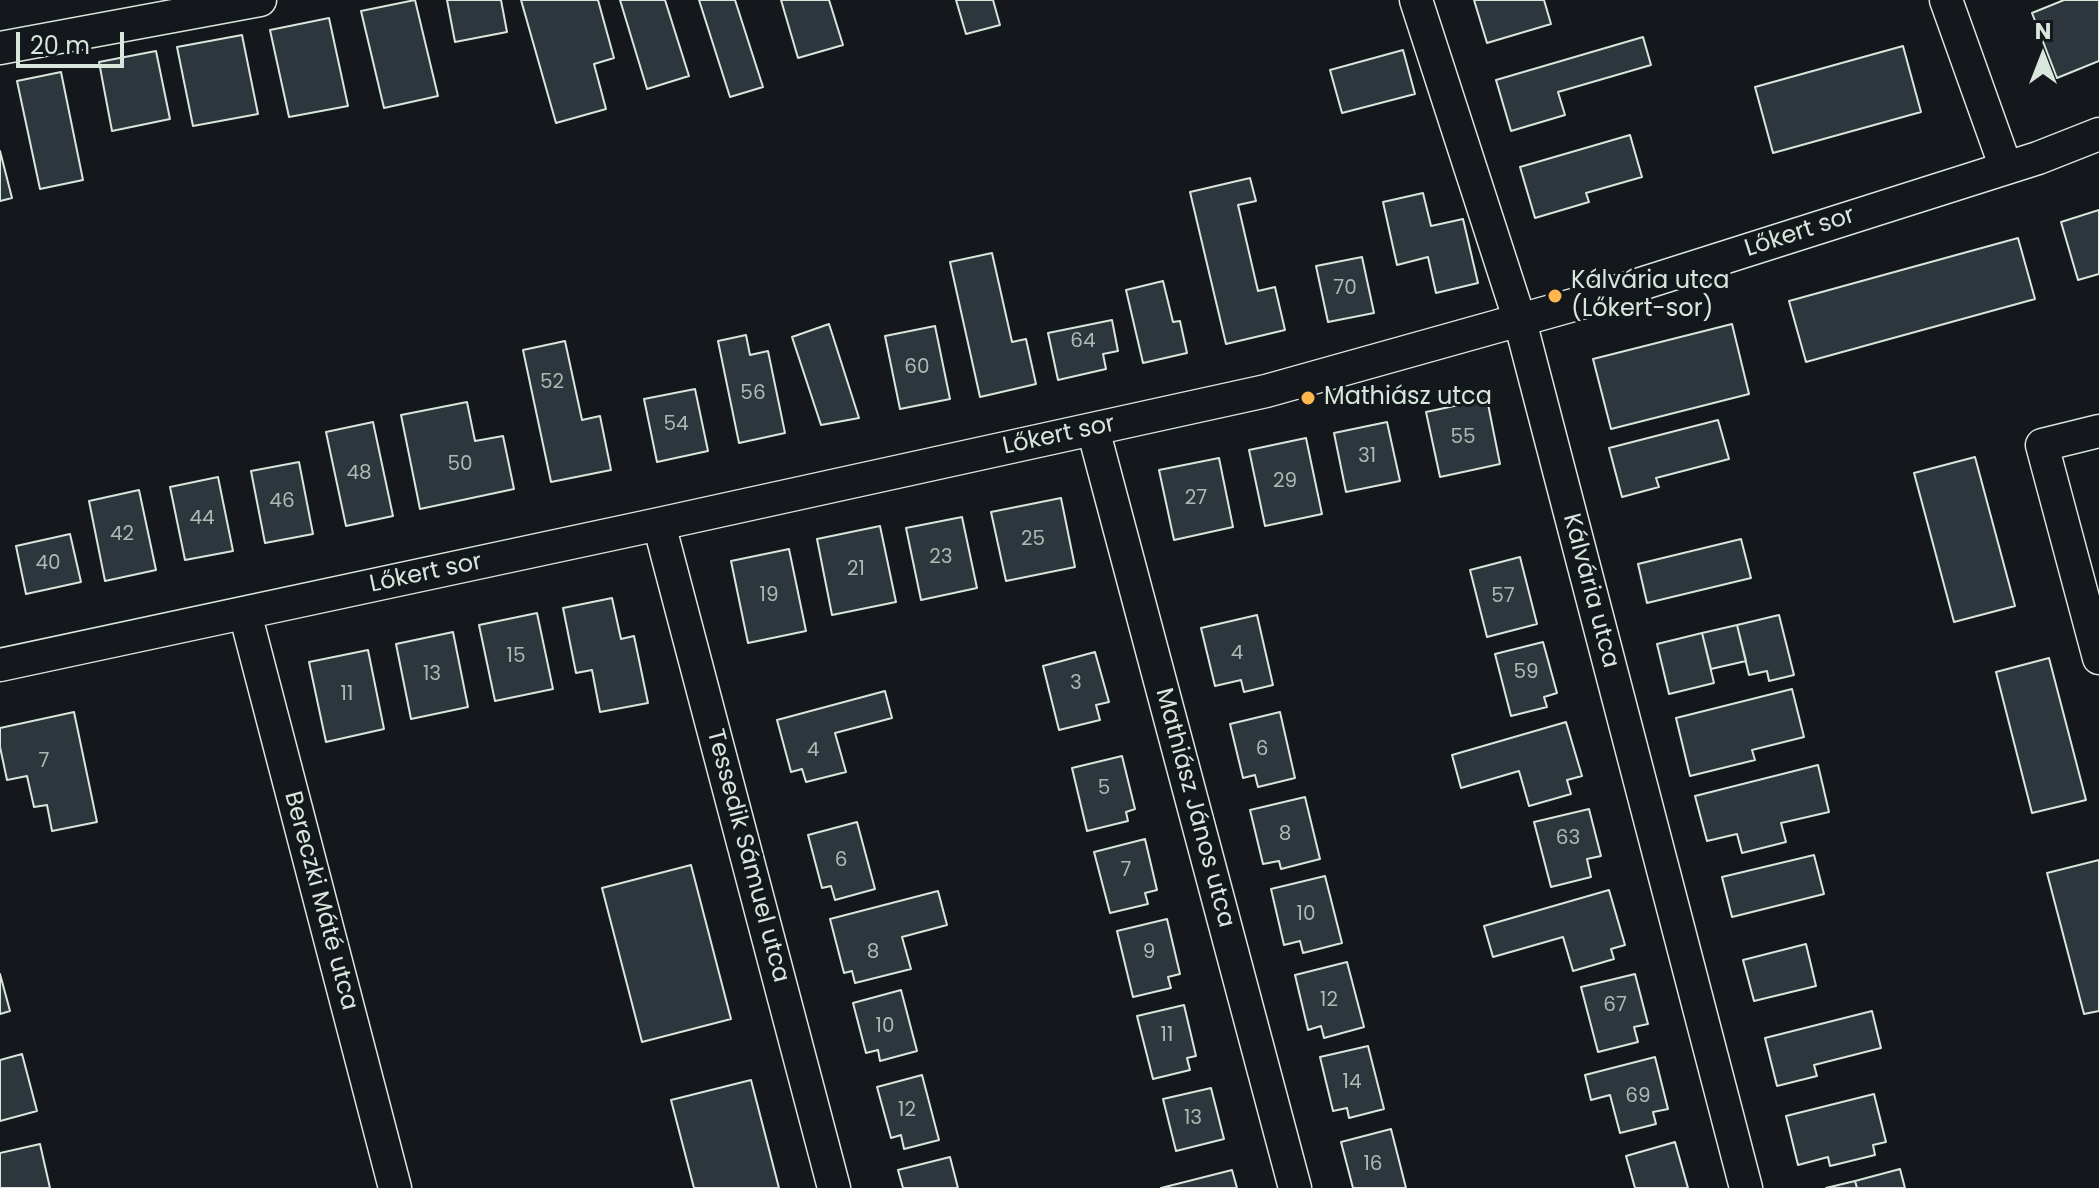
<!DOCTYPE html>
<meta charset="utf-8">
<style>
body{margin:0}
#map{position:relative;width:2099px;height:1188px;overflow:hidden;background:#14181c;font-family:Poppins,sans-serif}
canvas{display:block}
.north{position:absolute;left:2003px;top:16px;width:80px;height:80px;-webkit-text-stroke:6px #14181c;paint-order:stroke;rotate:0deg;font-size:22px;font-weight:700;line-height:32px;text-align:center;color:#d8e6dc}
.north::after{content:'';display:block;margin:auto;width:28px;height:36px;background:#d8e6dc;clip-path:polygon(50% 0,100% 100%,50% 72%,0 100%)}
.scale{position:absolute;left:16px;top:32px;width:108px;height:36px;box-sizing:border-box;border:4px solid #d8e6dc;border-top:0;padding-left:10px;font-size:24px;line-height:28px;white-space:nowrap;color:#d8e6dc;-webkit-text-stroke:6px #14181c;paint-order:stroke}
</style>
<div id="map">
<canvas width="2099" height="1188"></canvas>
<div class="north">N</div>
<div class="scale">20 m</div>
</div>
<script>
const context = document.querySelector('canvas').getContext('2d');
context.lineJoin = 'round';
function paint(path, color) { context.fillStyle = color; context.fill(path, 'evenodd'); }
const shape = rows => new Path2D(rows.map(r => 'M' + r).join(''));
function strokePath(path, color, width, dash) { context.strokeStyle = color; context.lineWidth = width; context.lineCap = dash ? 'butt' : 'round'; context.setLineDash(dash || []); context.stroke(path); }
function label(font, color, halo, rows, align = 'center') {
  context.font = font + ' Poppins,sans-serif'; context.lineWidth = 6; context.setLineDash([]); context.textBaseline = 'middle'; context.strokeStyle = halo; context.fillStyle = color; for (const [text, x, y, turn = 0] of rows) {
    context.save(); context.translate(x, y); context.rotate((+turn || 0) * Math.PI / 180); context.textAlign = isNaN(turn) ? turn : align; if (halo) context.strokeText(text, 0, 0); context.fillText(text, 0, 0); context.restore();
  }
}
const building = shape([
 [415,0,438,96,384,108,361,11,415,0],
 [447,0,501,0,507,32,455,42,447,0],
 [521,0,598,0,614,58,594,64,606,109,556,123,521,0],
 [620,0,665,0,689,76,647,89,620,0],
 [699,0,735,0,763,87,730,97,699,0],
 [781,0,829,0,843,45,798,58,781,0],
 [956,0,993,0,1000,25,966,34,956,0],
 [1474,0,1544,0,1551,24,1487,43,1474,0],
 [2064,0,2099,0,2099,61,2057,78,2032,13,2064,0],
 [329,18,348,106,289,117,270,30,329,18],
 [242,35,258,114,193,126,177,47,242,35],
 [1643,37,1651,65,1558,92,1565,115,1511,131,1496,80,1643,37],
 [1903,46,1921,112,1773,153,1755,87,1903,46],
 [1403,50,1415,94,1342,113,1330,70,1403,50],
 [156,51,170,119,112,131,99,62,156,51],
 [61,72,83,180,40,189,17,81,61,72],
 [1630,135,1642,177,1586,193,1589,202,1535,218,1520,167,1630,135],
 [0,151,12,198,0,201,0,151],
 [1250,178,1256,201,1238,205,1258,291,1275,287,1285,330,1226,344,1190,192,1250,178],
 [1423,193,1431,226,1463,219,1478,283,1436,293,1428,257,1397,265,1383,202,1423,193],
 [2099,210,2099,274,2078,280,2061,222,2099,210],
 [2018,238,2035,299,1806,362,1789,301,2018,238],
 [992,253,1012,342,1026,339,1036,384,980,397,950,262,992,253],
 [1362,257,1374,313,1328,322,1316,266,1362,257],
 [1163,281,1173,322,1180,321,1187,353,1143,363,1126,290,1163,281],
 [1112,320,1118,351,1103,354,1106,369,1058,380,1048,333,1112,320],
 [829,324,859,418,821,425,792,337,829,324],
 [1732,324,1749,394,1611,429,1593,359,1732,324],
 [935,326,950,399,900,409,885,336,935,326],
 [746,335,750,355,768,351,785,433,739,443,718,341,746,335],
 [565,341,582,420,600,416,611,470,551,482,523,350,565,341],
 [695,389,708,451,657,462,644,399,695,389],
 [1487,399,1500,464,1440,477,1426,412,1487,399],
 [467,402,475,441,503,436,514,489,420,509,401,415,467,402],
 [1718,420,1729,459,1656,478,1659,487,1622,497,1609,448,1718,420],
 [373,422,393,516,346,526,326,432,373,422],
 [1387,422,1400,481,1346,492,1334,433,1387,422],
 [1306,438,1322,514,1265,526,1249,450,1306,438],
 [1975,457,2015,606,1954,622,1914,473,1975,457],
 [1219,458,1233,527,1174,540,1159,470,1219,458],
 [299,462,313,534,265,543,251,471,299,462],
 [218,477,233,551,185,560,170,487,218,477],
 [139,490,156,570,105,581,89,501,139,490],
 [1061,498,1075,567,1006,581,991,512,1061,498],
 [962,517,977,588,921,600,906,528,962,517],
 [880,526,896,602,832,615,817,539,880,526],
 [70,534,81,582,26,594,16,546,70,534],
 [1741,539,1751,578,1647,603,1638,564,1741,539],
 [789,549,806,631,748,643,731,561,789,549],
 [1520,557,1537,624,1487,637,1470,570,1520,557],
 [612,598,621,639,634,636,648,703,600,712,592,670,576,673,563,608,612,598],
 [537,613,553,689,495,701,479,625,537,613],
 [1257,615,1273,685,1244,692,1241,680,1215,686,1201,628,1257,615],
 [1779,615,1794,675,1769,681,1767,671,1749,675,1737,625,1779,615],
 [1737,625,1746,661,1711,669,1702,633,1737,625],
 [453,632,468,707,411,719,396,644,453,632],
 [1702,633,1714,683,1669,694,1657,644,1702,633],
 [1543,642,1557,693,1544,697,1547,707,1511,716,1495,654,1543,642],
 [368,650,384,729,326,742,309,662,368,650],
 [1095,652,1109,702,1096,705,1100,720,1059,730,1043,666,1095,652],
 [2049,658,2086,800,2032,813,1996,672,2049,658],
 [1792,689,1804,737,1752,750,1755,760,1690,776,1676,718,1792,689],
 [885,691,892,718,835,733,846,772,806,782,802,769,791,772,777,720,885,691],
 [74,712,97,822,52,831,47,805,34,807,27,776,7,780,0,747,0,728,74,712],
 [1280,712,1295,778,1258,787,1255,775,1243,778,1230,724,1280,712],
 [1566,722,1582,776,1567,780,1571,794,1529,806,1519,771,1461,788,1452,755,1566,722],
 [1122,756,1135,809,1126,812,1128,821,1087,831,1072,768,1122,756],
 [1818,765,1829,812,1781,823,1786,842,1742,853,1737,834,1707,841,1695,796,1818,765],
 [1305,797,1320,859,1281,869,1279,861,1263,864,1250,810,1305,797],
 [1589,809,1601,856,1587,859,1591,877,1551,887,1534,822,1589,809],
 [857,822,875,889,835,900,831,886,822,888,808,835,857,822],
 [1145,839,1157,890,1145,893,1148,904,1110,913,1094,852,1145,839],
 [1814,855,1824,894,1732,917,1722,877,1814,855],
 [2099,860,2099,1011,2084,1014,2047,873,2099,860],
 [691,865,731,1019,642,1042,602,888,691,865],
 [1325,876,1342,943,1303,953,1300,941,1284,945,1271,889,1325,876],
 [1609,890,1625,945,1611,949,1614,959,1573,971,1563,937,1493,957,1484,926,1609,890],
 [938,891,947,925,902,937,911,969,855,983,852,971,844,973,830,919,938,891],
 [1167,919,1180,974,1168,977,1171,988,1133,997,1117,931,1167,919],
 [1806,944,1816,986,1754,1001,1743,960,1806,944],
 [1347,962,1364,1027,1324,1038,1321,1026,1308,1030,1295,975,1347,962],
 [0,974,10,1011,0,1014,0,974],
 [1635,974,1648,1024,1634,1027,1638,1042,1598,1052,1581,987,1635,974],
 [901,990,917,1051,880,1061,878,1050,866,1053,853,1003,901,990],
 [1184,1005,1196,1056,1187,1058,1190,1070,1153,1079,1137,1016,1184,1005],
 [1872,1011,1881,1048,1814,1065,1817,1076,1777,1086,1765,1038,1872,1011],
 [1368,1046,1384,1109,1349,1118,1347,1108,1333,1111,1320,1057,1368,1046],
 [22,1054,37,1111,0,1121,0,1060,22,1054],
 [1655,1057,1668,1109,1653,1112,1656,1124,1620,1133,1610,1095,1591,1100,1585,1075,1655,1057],
 [922,1075,939,1140,904,1149,901,1135,891,1138,877,1087,922,1075],
 [751,1080,779,1188,694,1188,671,1100,751,1080],
 [1211,1088,1224,1139,1176,1151,1163,1099,1211,1088],
 [1874,1094,1886,1142,1873,1145,1875,1155,1830,1166,1828,1157,1798,1165,1786,1116,1874,1094],
 [1391,1129,1406,1188,1353,1188,1341,1142,1391,1129],
 [1675,1142,1688,1188,1635,1188,1626,1156,1675,1142],
 [40,1144,50,1188,0,1188,0,1153,40,1144],
 [950,1157,958,1188,903,1188,898,1170,950,1157],
 [1900,1169,1905,1188,1857,1188,1855,1181,1900,1169],
 [1232,1170,1237,1188,1161,1188,1232,1170],
 [1855,1181,1857,1188,1826,1188,1855,1181]
]);
const street = shape([
 [1416,0,1520,321,1746,1188],
 [1946,0,2006,168],
 [0,48,260,0],
 [1093,429,1295,1188],
 [2099,431,2042,445,2099,658],
 [659,524,834,1188],
 [245,613,395,1188],
 [0,665,659,524,1266,391,1584,302,2038,158,2099,134]
]);
const markers = [
 [1555,296,8,"#ffb74d"],
 [1308,398,8,"#ffb74d"]
];
const numberNames = [
 ["70",1345,289],
 ["64",1083,342],
 ["60",917,368],
 ["52",552,383],
 ["56",753,394],
 ["54",676,425],
 ["55",1463,438],
 ["31",1367,457],
 ["50",460,465],
 ["48",359,474],
 ["29",1285,482],
 ["27",1196,499],
 ["46",282,502],
 ["44",202,519],
 ["42",122,535],
 ["25",1033,540],
 ["23",941,558],
 ["40",48,564],
 ["21",856,570],
 ["19",769,596],
 ["57",1503,597],
 ["4",1237,654],
 ["15",516,657],
 ["59",1526,673],
 ["13",432,675],
 ["3",1076,684],
 ["11",347,695],
 ["6",1262,750],
 ["4",813,751],
 ["7",44,762],
 ["5",1104,789],
 ["8",1285,835],
 ["63",1568,839],
 ["6",841,861],
 ["7",1126,871],
 ["10",1306,915],
 ["8",873,953],
 ["9",1149,953],
 ["12",1329,1001],
 ["67",1615,1006],
 ["10",885,1027],
 ["11",1167,1036],
 ["14",1352,1083],
 ["69",1638,1097],
 ["12",907,1111],
 ["13",1193,1119],
 ["16",1373,1165]
];
const streetNames = [
 ["Lőkert sor",1800,233,-18],
 ["Lőkert sor",1059,436,-12],
 ["Lőkert sor",426,574,-12],
 ["Kálvária utca",1590,591,75],
 ["Mathiász János utca",1194,808,75],
 ["Tessedik Sámuel utca",747,856,75],
 ["Bereczki Máté utca",320,901,75]
];
const poiNames = [
 ["Kálvária utca",1571,282],
 ["(Lőkert-sor)",1571,310],
 ["Mathiász utca",1324,398]
];
paint(building, '#2c363c');
strokePath(building, '#d8e6dc', 2);
strokePath(street, '#d8e6dc', 35);
strokePath(street, '#14181c', 32);
for (const [x, y, r, color] of markers) { const dot = new Path2D(); dot.arc(x, y, r, 0, 2 * Math.PI); context.fillStyle = color; context.fill(dot); strokePath(dot, '#14181c', 3); }
label('20px', '#adbab4', null, numberNames);
label('24px', '#d8e6dc', '#14181c', streetNames);
label('24px', '#d8e6dc', '#14181c', poiNames, 'left');
</script>
